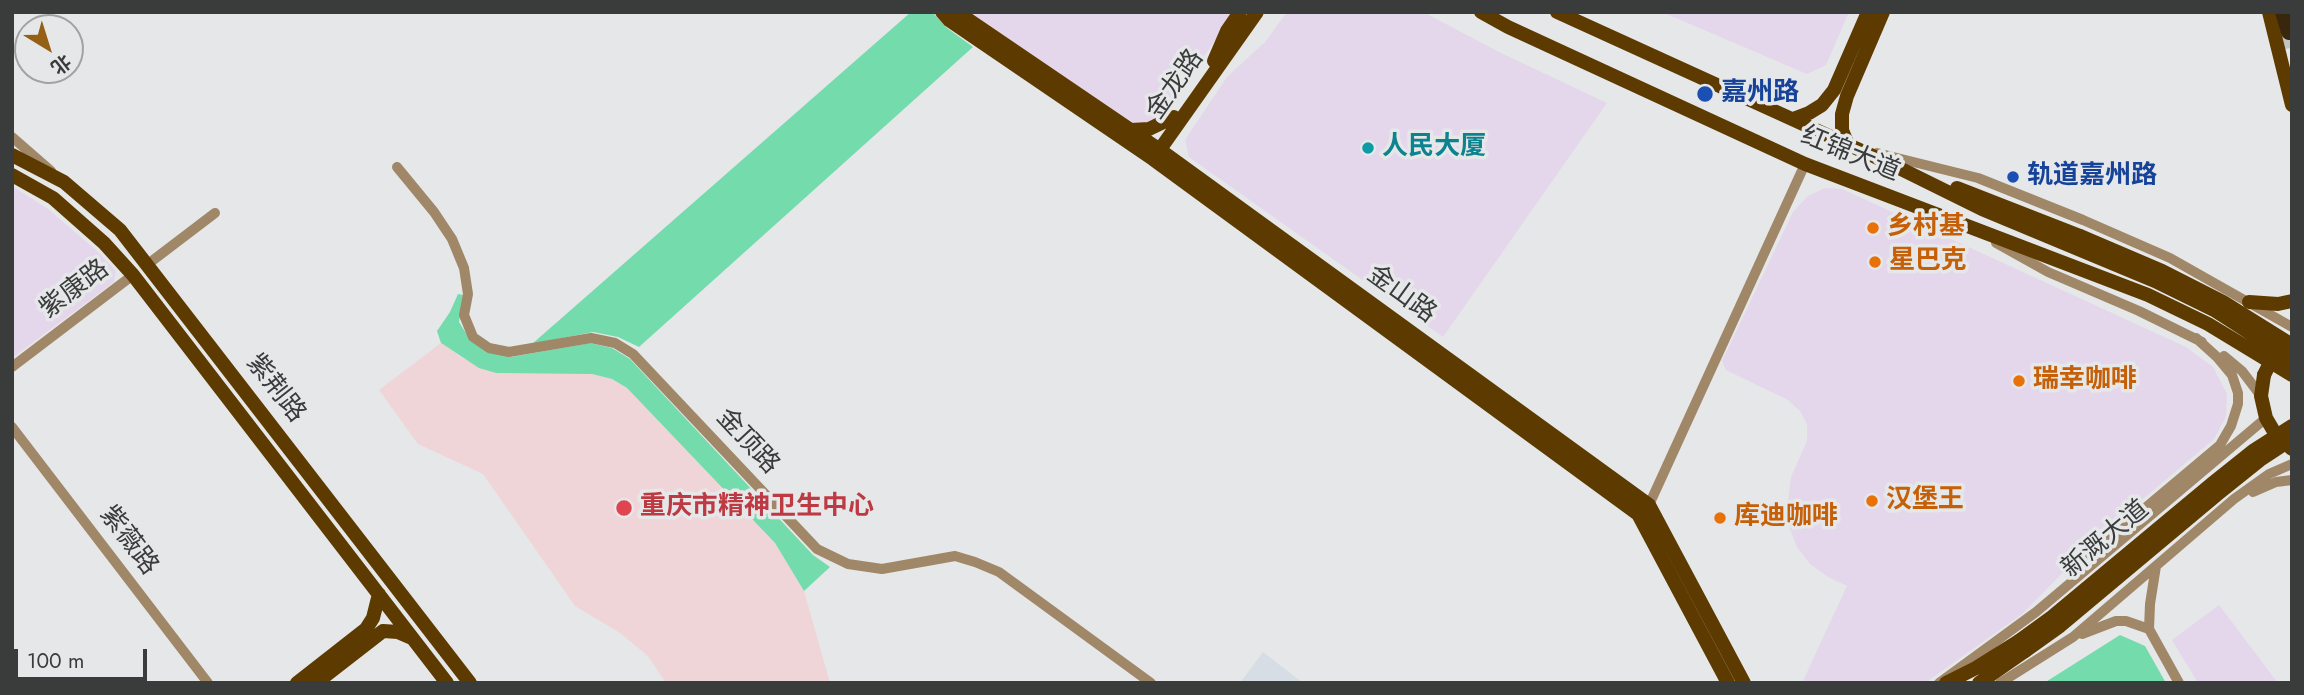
<!DOCTYPE html>
<meta charset="utf-8">
<style>
body{margin:0}
#map{position:relative;width:2304px;height:695px;overflow:hidden;background:#e5e7e8;font-family:Jost,"Noto Sans SC",sans-serif}
canvas{display:block}
.frame{position:absolute;inset:0;border:14px solid #3a3b3b;pointer-events:none}
.north{position:absolute;left:14px;top:14px;width:70px;height:70px;box-sizing:border-box;background:#e5e7e8;border:2px solid #a1a2a3;border-radius:50%;rotate:142deg;font-size:19px;font-weight:700;line-height:28px;text-align:center;color:#3a3b3b}
.north::after{content:'';display:block;margin:auto;width:24px;height:32px;background:#955f16;clip-path:polygon(50% 0,100% 100%,50% 72%,0 100%)}
.scale{position:absolute;left:14px;top:649px;width:133px;height:32px;box-sizing:border-box;border:4px solid #3a3b3b;border-top:0;padding-left:9px;font-size:21px;line-height:24px;white-space:nowrap;color:#3a3b3b;-webkit-text-stroke:5px #e5e7e8;paint-order:stroke}
</style>
<div id="map">
<canvas width="2304" height="695"></canvas>
<div class="frame"></div>
<div class="north">北</div>
<div class="scale">100 m</div>
</div>
<script>
const context = document.querySelector('canvas').getContext('2d');
context.lineJoin = 'round';
function paint(path, color) { context.fillStyle = color; context.fill(path, 'evenodd'); }
const shape = rows => new Path2D(rows.map(r => 'M' + r).join(''));
function strokePath(path, color, width, dash) { context.strokeStyle = color; context.lineWidth = width; context.lineCap = dash ? 'butt' : 'round'; context.setLineDash(dash || []); context.stroke(path); }
function label(font, color, halo, rows, align = 'center') {
  context.font = font + ' Jost,"Noto Sans SC",sans-serif'; context.lineWidth = 7; context.setLineDash([]); context.textBaseline = 'middle'; context.strokeStyle = halo; context.fillStyle = color; for (const [text, x, y, turn = 0] of rows) {
    context.save(); context.translate(x, y); context.rotate((+turn || 0) * Math.PI / 180); context.textAlign = isNaN(turn) ? turn : align; if (halo) context.strokeText(text, 0, 0); context.fillText(text, 0, 0); context.restore();
  }
}
const commercial = shape([
 [969,12,1234,12,1167,112,1159,120,1133,125],
 [1287,12,1423,12,1503,54,1607,103,1443,337,1189,157,1185,140,1227,77,1265,42],
 [1662,12,1849,12,1826,65,1807,74],
 [12,186,48,209,96,250,116,271,114,282,12,358],
 [1825,188,1842,189,2186,347,2213,367,2227,394,2226,417,2214,439,2099,536,2022,614,1925,683,1802,683,1847,586,1828,577,1810,564,1797,547,1790,529,1788,502,1791,477,1807,441,1807,424,1800,411,1788,400,1726,370,1722,361,1793,212,1808,196],
 [2219,605,2278,683,2198,683,2172,640]
]);
const built = shape([
 [1263,652,1303,683,1240,683]
]);
const medical = shape([
 [441,343,464,359,592,374,612,379,627,388,775,543,804,591,830,683,666,683,648,656,620,633,575,606,483,474,418,444,379,390]
]);
const green = shape([
 [911,12,932,12,947,28,973,47,639,347,618,337,593,332,532,344],
 [458,294,463,295,459,322,471,341,511,357,590,343,612,348,630,359,813,555,830,567,804,591,775,543,627,388,612,379,592,374,496,373,479,368,441,343,437,331,450,312],
 [2120,635,2145,646,2166,683,2044,683]
]);
const highwayTunnel = shape([
 [2289,32,2292,48]
]);
const minor = shape([
 [12,137,51,171],
 [1877,153,1978,178,2083,220,2170,258,2292,327],
 [397,167,434,212,452,239,464,268,468,294,464,315,473,337,489,348,509,352,591,338,615,343,633,354,817,549,848,564,882,569,955,556,975,562,999,572,1151,683],
 [1996,243,2048,272,2139,311,2202,342],
 [148,264,215,213],
 [2224,356,2242,371,2261,396],
 [12,367,133,275],
 [12,427,208,683],
 [2253,492,2276,482,2292,480],
 [1649,505,1805,164],
 [2086,562,2107,540,2220,445,2231,426,2238,404,2238,393,2232,375,2217,357,2196,338],
 [2149,629,2150,604,2156,566],
 [2149,629,2179,683],
 [2082,634,2116,621,2126,621,2149,629],
 [1939,683,2036,612,2266,418],
 [2000,683,2073,637,2234,499,2269,474,2292,464]
]);
const major = shape([
 [942,12,949,20,1153,159,1638,514,1728,683],
 [957,12,1160,150,1649,505,1744,683],
 [1481,12,1508,27,1805,164,2148,295,2208,324,2292,375],
 [1557,12,1895,166,1982,209,2155,281,2216,311,2292,360],
 [2269,12,2292,105],
 [1214,61,1227,31,1240,12],
 [1793,119,1809,113,1822,105,1834,90,1868,12],
 [1131,130,1149,129,1174,117],
 [1848,145,1842,130,1842,114,1847,96,1883,12],
 [12,155,64,182,120,230,470,683],
 [1156,155,1257,12],
 [12,175,53,198,104,243,133,275,447,683],
 [1957,188,2080,236],
 [2249,302,2278,304,2292,301],
 [2264,375,2261,396,2266,418,2276,435,2292,449],
 [297,683,366,629,373,618,379,594],
 [316,683,383,631,398,632,412,638],
 [1946,683,1976,668,2019,641],
 [1979,683,2025,651]
]);
const highway = shape([
 [2283,12,2289,32]
]);
const majorBridge = shape([
 [2080,236,2162,271,2223,302,2292,345],
 [2264,375,2273,357,2284,346],
 [2019,641,2052,617,2213,483,2253,451,2292,426],
 [2025,651,2060,626,2219,493,2260,460,2292,439]
]);
const markers = [
 [1705,94,9,"#1a4fb4"],
 [1368,148,7,"#0f9aa8"],
 [2013,177,7,"#1a4fb4"],
 [1873,228,7,"#e8710a"],
 [1875,262,7,"#e8710a"],
 [2019,381,7,"#e8710a"],
 [1872,501,7,"#e8710a"],
 [624,508,9,"#e0444e"],
 [1720,518,7,"#e8710a"]
];
const streetNames = [
 ["金龙路",1176,85,-55],
 ["红锦大道",1850,155,22],
 ["紫康路",75,290,-37],
 ["金山路",1401,295,36],
 ["紫荆路",275,389,52],
 ["金顶路",747,442,47],
 ["新溉大道",2106,540,-40],
 ["紫薇路",128,541,53]
];
const transitNames = [
 ["嘉州路",1721,94],
 ["轨道嘉州路",2027,177]
];
const cultureNames = [
 ["人民大厦",1382,148]
];
const foodNames = [
 ["乡村基",1887,228],
 ["星巴克",1889,262],
 ["瑞幸咖啡",2033,381],
 ["汉堡王",1886,501],
 ["库迪咖啡",1734,518]
];
const healthNames = [
 ["重庆市精神卫生中心",640,508]
];
paint(commercial, '#e4d7eb');
paint(built, '#d7dde4');
paint(medical, '#f0d5d8');
paint(green, '#74dbad');
strokePath(highwayTunnel, '#c3c5c5', 16, [16, 8]);
strokePath(minor, '#a08768', 10);
strokePath(major, '#5d3b00', 14);
strokePath(highway, '#39270d', 16);
strokePath(majorBridge, '#5d3b00', 14);
for (const [x, y, r, color] of markers) { const dot = new Path2D(); dot.arc(x, y, r, 0, 2 * Math.PI); context.fillStyle = color; context.fill(dot); strokePath(dot, '#e5e7e8', 2.5); }
label('26px', '#3a3b3b', '#e5e7e8', streetNames);
label('bold 26px', '#164399', '#e5e7e8', transitNames, 'left');
label('bold 26px', '#0d838f', '#e5e7e8', cultureNames, 'left');
label('bold 26px', '#c56008', '#e5e7e8', foodNames, 'left');
label('bold 26px', '#be3a42', '#e5e7e8', healthNames, 'left');
</script>
